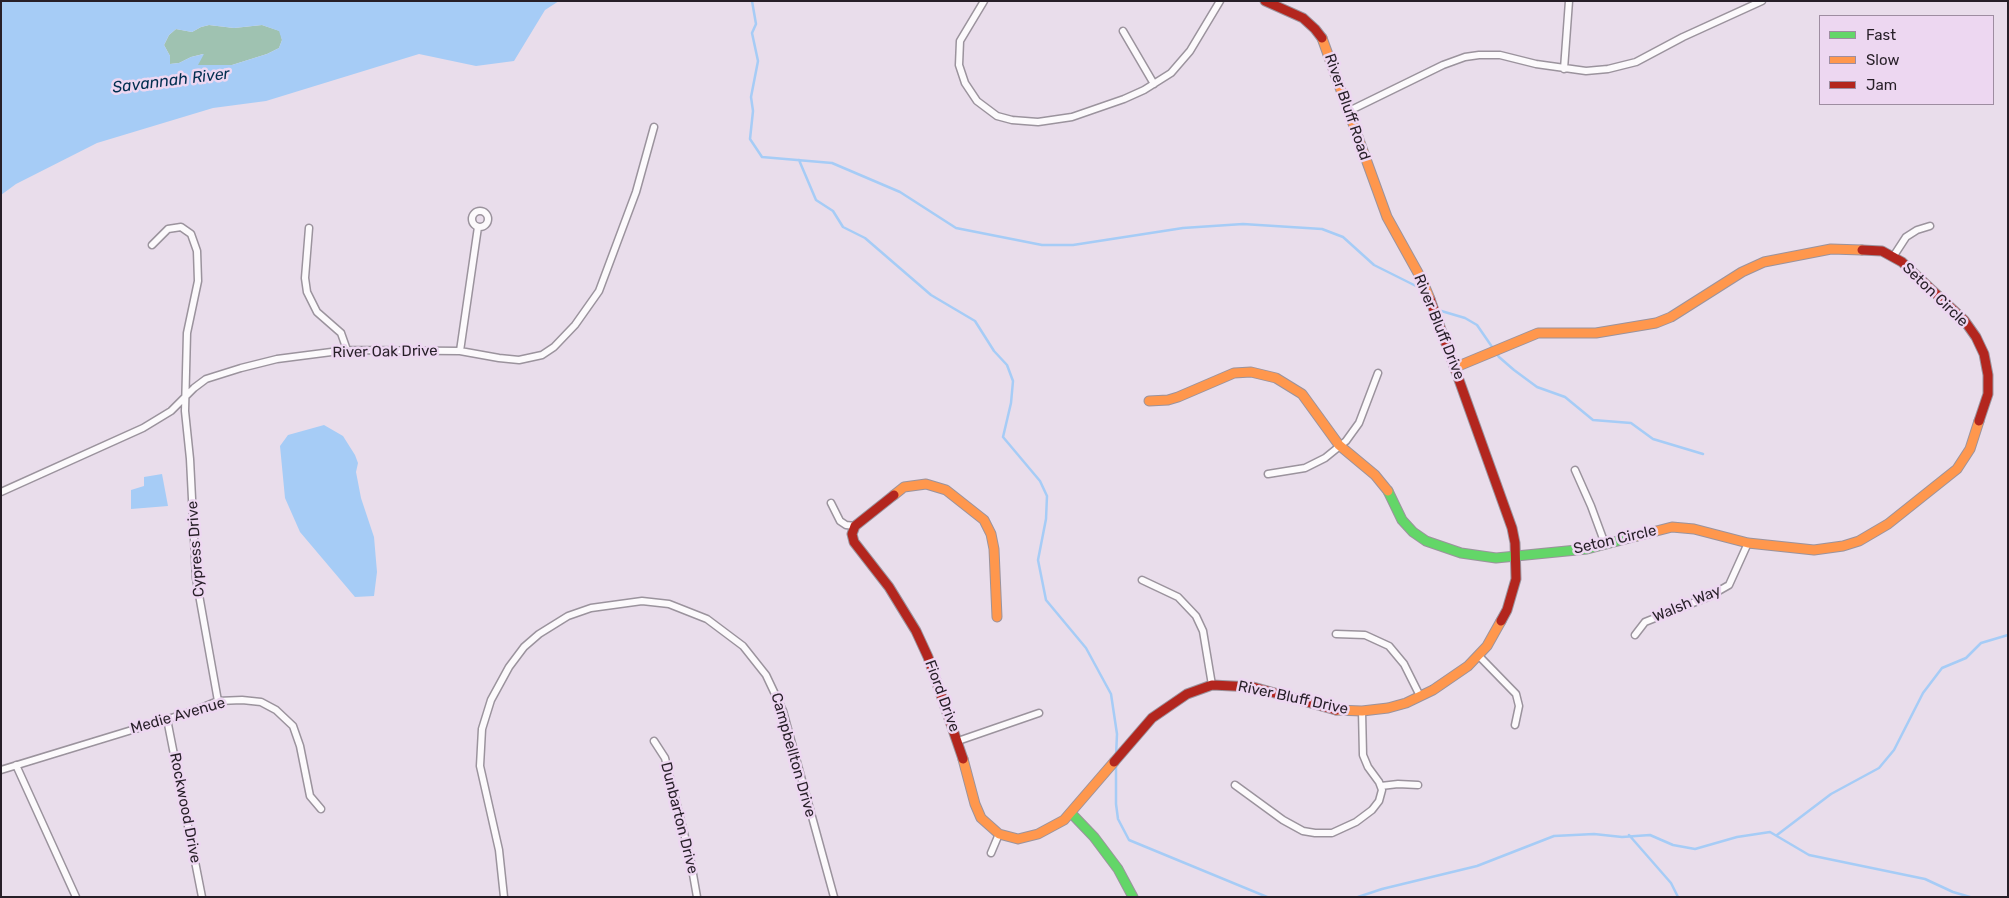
<!DOCTYPE html>
<style>
body{margin:0}
#map{position:relative;width:2009px;height:898px;overflow:hidden;background:#e9ddeb;font-family:Rubik,sans-serif}
canvas{display:block}
.frame{position:absolute;inset:0;border:2px solid #271f28;pointer-events:none}
.legend{position:absolute;left:1819px;top:15px;width:175px;height:90px;box-sizing:border-box;background:#edd7f1;border:1px solid #9e8da1;margin:0;padding:6px 9px;list-style:none;font-size:15px;color:#271f28}
.legend li{display:flex;align-items:center;gap:10px;height:25px}
.legend b{width:25px;border:1px solid #9e8da1}
</style>
<div id="map">
<canvas width="2009" height="898"></canvas>
<div class="frame"></div>
<ul class="legend">
<li><b style="height:6px;background:#63d668"></b>Fast</li>
<li><b style="height:6px;background:#ff974d"></b>Slow</li>
<li><b style="height:6px;background:#b3261e"></b>Jam</li>
</ul>
</div>
<script>
const context = document.querySelector('canvas').getContext('2d');
context.lineJoin = 'round';
function paint(path, color) { context.fillStyle = color; context.fill(path, 'evenodd'); }
const shape = rows => new Path2D(rows.map(r => 'M' + r).join(''));
function strokePath(path, color, width, dash) { context.strokeStyle = color; context.lineWidth = width; context.lineCap = dash ? 'butt' : 'round'; context.setLineDash(dash || []); context.stroke(path); }
function label(font, color, halo, rows, align = 'center') {
  context.font = font + ' Rubik,sans-serif'; context.lineWidth = 5; context.setLineDash([]); context.textBaseline = 'middle'; context.strokeStyle = halo; context.fillStyle = color; for (const [text, x, y, turn = 0] of rows) {
    context.save(); context.translate(x, y); context.rotate((+turn || 0) * Math.PI / 180); context.textAlign = isNaN(turn) ? turn : align; if (halo) context.strokeText(text, 0, 0); context.fillText(text, 0, 0); context.restore();
  }
}
const forest = shape([
 [209,25,234,28,262,25,280,31,282,40,279,48,267,54,232,65,197,65,203,54,191,57,179,63,170,64,170,56,164,45,169,35,176,29,192,32,201,27]
]);
const water = shape([
 [1,1,559,1,545,10,514,61,476,66,419,54,266,101,213,108,97,143,16,184,1,195],
 [209,25,234,28,262,25,279,31,282,40,279,48,267,54,232,65,198,65,204,54,191,57,179,63,170,64,170,56,164,45,169,35,176,29,192,32,201,27],
 [324,425,343,436,355,455,358,463,356,472,361,498,374,537,377,572,374,596,355,597,300,532,285,498,280,446,288,435],
 [162,474,168,506,131,509,131,490,144,486,144,477]
]);
const stream = shape([
 [752,1,756,24,752,33,758,61,751,97,753,111,750,139,762,157,832,163,900,192,956,228,1042,245,1073,245,1183,228,1243,224,1322,229,1343,237,1374,265,1418,287,1425,295],
 [799,160,816,200,833,211,843,227,865,238,931,295,975,321,994,351,1007,365,1013,381,1011,403,1003,437,1040,481,1047,496,1046,519,1038,560,1046,600,1086,648,1111,694,1117,734,1116,756],
 [1438,310,1465,318,1477,325,1499,357,1514,370,1537,387,1565,397,1593,420,1631,423,1653,439,1703,454],
 [1116,764,1116,804,1118,819,1129,840,1267,897],
 [1629,835,1671,883,1678,897],
 [1777,835,1831,794,1879,768,1894,750,1923,693,1942,668,1966,658,1981,643,2008,635],
 [1358,897,1382,889,1477,866,1554,836,1594,834,1622,837,1650,835,1673,845,1695,849,1737,837,1770,832,1809,855,1925,879,1953,892,1970,897]
]);
const street = shape([
 [984,1,960,41,959,65,965,83,977,101,997,116,1012,120,1038,122,1072,117,1124,99,1144,90,1171,73,1190,51,1220,1],
 [1123,31,1154,84],
 [1564,69,1569,1],
 [1349,111,1443,65,1465,57,1479,55,1500,55,1536,64,1586,71,1608,69,1636,62,1683,37,1762,1],
 '472 219a8 8 0 1 1 16 0a8 8 0 1 1-16 0Z',
 [309,228,305,278,307,292,317,312,341,333,347,350],
 [152,245,168,229,181,227,191,234,197,251,198,281,187,333,185,411,190,459,196,578,218,701],
 [1893,257,1906,237,1917,230,1930,226],
 [460,351,478,227],
 [1575,470,1591,506,1605,544],
 [1268,474,1305,468,1325,458,1346,441,1359,423,1378,373],
 [1,492,143,428,171,411,194,388,206,379,241,368,277,359,347,350,460,351,499,358,519,360,542,355,554,347,575,325,599,291,636,192,654,127],
 [831,503,840,521,846,525,855,526],
 [1142,580,1178,597,1196,616,1203,631,1212,685],
 [1336,634,1365,635,1389,646,1404,664,1420,696],
 [1635,635,1645,622,1708,597,1729,585,1748,543],
 [1479,656,1516,694,1519,706,1515,725],
 [167,719,202,897],
 [654,741,665,758,690,857,697,897],
 [958,741,1039,713],
 [16,765,76,897],
 [1,770,194,711,218,701,242,700,261,702,276,710,293,726,300,746,310,796,321,809],
 [1235,785,1283,820,1303,831,1315,833,1332,833,1356,822,1372,810,1379,801,1382,790,1379,782,1368,767,1363,755,1362,711],
 [1381,786,1398,784,1418,785],
 [991,853,999,834],
 [504,897,499,850,480,766,482,729,491,700,509,667,524,647,539,634,568,616,591,608,642,601,669,604,707,619,743,646,766,675,783,711,834,897]
]);
const fast = shape([
 [1388,491,1402,520,1413,532,1426,541,1461,553,1496,558,1587,549,1637,536],
 [1071,813,1094,837,1118,869,1133,897]
]);
const slow = shape([
 [1322,38,1387,217,1422,280,1430,299],
 [1456,367,1538,333,1596,333,1656,323,1671,317,1742,272,1764,262,1831,249,1862,250],
 [1149,401,1168,400,1178,397,1234,373,1251,372,1276,378,1302,394,1339,445,1375,475,1388,491],
 [894,495,904,487,926,484,946,490,984,520,991,534,994,549,997,617],
 [1637,536,1672,527,1694,529,1748,543,1814,550,1843,546,1859,541,1888,524,1957,469,1970,449,1979,421],
 [1336,710,1362,711,1388,708,1406,703,1433,690,1468,666,1487,646,1501,621],
 [963,759,975,804,981,818,999,834,1018,839,1038,834,1064,820,1114,762]
]);
const jam = shape([
 [1265,1,1303,18,1315,29,1322,38],
 [1862,250,1882,251,1902,262,1964,320,1976,337,1984,354,1988,375,1988,394,1979,421],
 [1430,299,1512,528,1515,543,1516,579,1507,610,1501,621],
 [894,495,855,526,852,534,854,542,889,587,916,631,928,657,963,759],
 [1114,762,1152,718,1187,694,1212,685,1253,687,1336,710]
]);
const streetNames = [
 ["River Bluff Road",1347,107,71],
 ["Seton Circle",1935,295,44],
 ["River Bluff Drive",1439,327,68],
 ["River Oak Drive",385,352,-1],
 ["Seton Circle",1615,540,-13],
 ["Cypress Drive",196,549,-94],
 ["Walsh Way",1687,604,-23],
 ["Fiord Drive",942,696,70],
 ["River Bluff Drive",1293,698,12],
 ["Medie Avenue",178,716,-16],
 ["Campbellton Drive",793,755,74],
 ["Rockwood Drive",185,808,79],
 ["Dunbarton Drive",679,818,76]
];
const waterNames = [
 ["Savannah River",171,81,-7]
];
paint(forest, '#9fc2b1');
paint(water, '#a6ccf6');
strokePath(stream, '#a6ccf6', 2.5);
strokePath(street, '#9b939d', 9);
strokePath(fast, '#9b939d', 11);
strokePath(slow, '#9b939d', 11);
strokePath(jam, '#9b939d', 11);
strokePath(street, '#fcfafc', 6);
strokePath(fast, '#63d668', 9);
strokePath(slow, '#ff974d', 9);
strokePath(jam, '#b3261e', 9);
label('15px', '#271f28', '#edd7f1', streetNames);
label('italic 16px', '#002e4f', '#edd7f1', waterNames);
</script>
